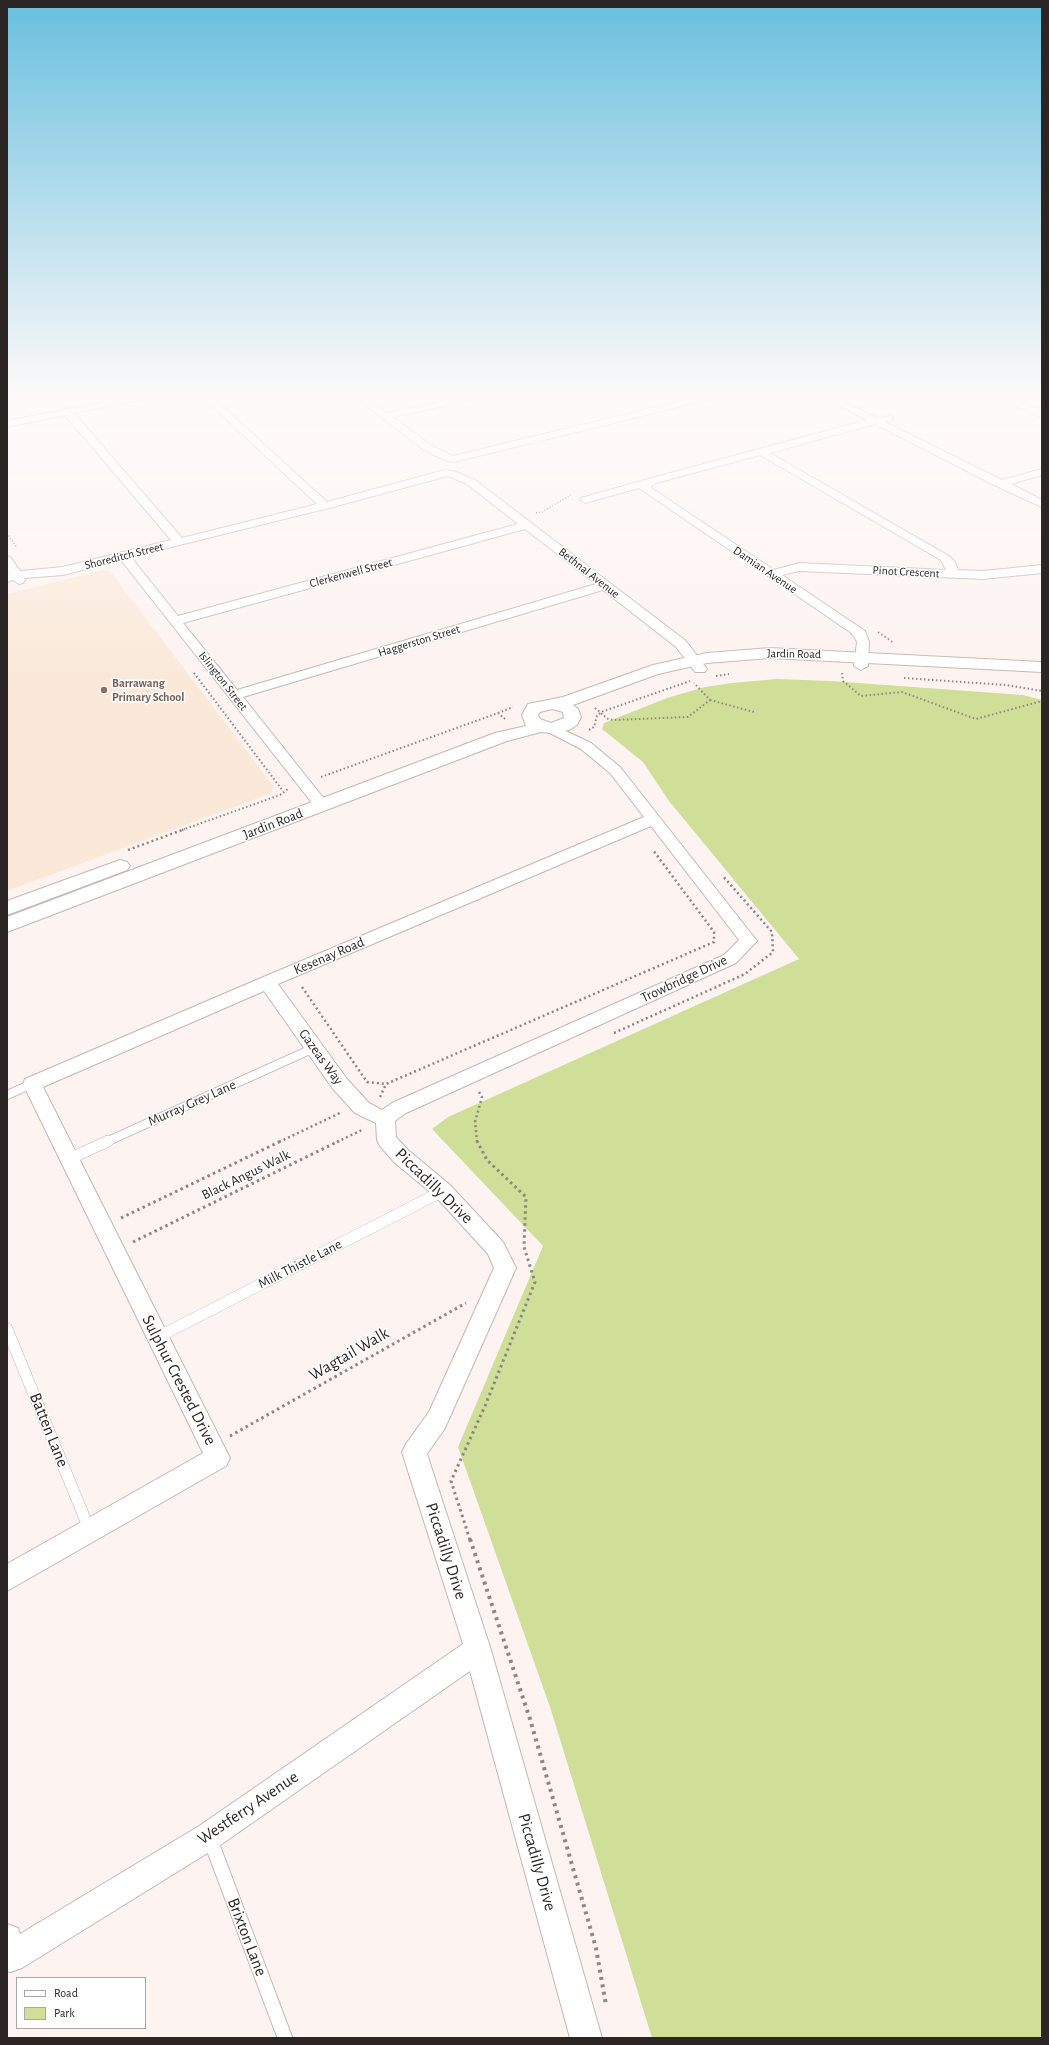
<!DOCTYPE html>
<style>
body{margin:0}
#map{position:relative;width:1049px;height:2045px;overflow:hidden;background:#fdf4f1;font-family:"Alegreya Sans",sans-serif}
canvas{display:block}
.frame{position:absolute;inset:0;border:8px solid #2b2624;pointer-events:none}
.legend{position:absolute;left:16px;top:1977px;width:130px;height:52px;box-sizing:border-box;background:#fff;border:1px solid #aaa8a7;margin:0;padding:5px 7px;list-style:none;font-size:12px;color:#2b2624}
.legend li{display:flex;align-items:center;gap:8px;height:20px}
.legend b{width:20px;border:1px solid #aaa8a7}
</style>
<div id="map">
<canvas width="1049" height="2045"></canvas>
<div class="frame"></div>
<ul class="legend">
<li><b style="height:5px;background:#fff"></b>Road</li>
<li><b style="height:11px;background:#cfdf97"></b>Park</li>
</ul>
</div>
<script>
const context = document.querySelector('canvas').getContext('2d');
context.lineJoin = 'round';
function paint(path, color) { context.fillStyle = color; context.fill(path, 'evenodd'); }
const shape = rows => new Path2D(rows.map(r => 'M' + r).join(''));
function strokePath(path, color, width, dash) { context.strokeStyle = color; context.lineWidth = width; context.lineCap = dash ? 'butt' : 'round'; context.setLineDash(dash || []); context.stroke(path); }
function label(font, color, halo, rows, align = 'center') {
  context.font = font + ' "Alegreya Sans",sans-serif'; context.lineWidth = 3; context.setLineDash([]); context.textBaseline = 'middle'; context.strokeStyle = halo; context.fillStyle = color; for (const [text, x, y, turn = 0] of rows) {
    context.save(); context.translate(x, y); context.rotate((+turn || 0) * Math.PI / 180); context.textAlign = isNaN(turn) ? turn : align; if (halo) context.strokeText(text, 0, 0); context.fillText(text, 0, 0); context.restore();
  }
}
const education = shape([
 [103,570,110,571,274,787,270,794,7,891,7,594]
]);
const green = shape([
 [777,679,831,681,1023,695,1042,700,1042,2038,652,2038,550,1707,458,1447,543,1246,432,1129,448,1117,799,959,669,801,643,762,602,729,604,723,667,698,705,687,732,683]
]);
const pathFar4 = shape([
 [176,394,183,393],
 [505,395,515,393],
 [739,395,748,393],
 [536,513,542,512,571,495],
 [7,533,17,548]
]);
const pathFar3 = shape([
 [878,632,894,643],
 [194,673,283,791],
 [842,673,843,681,861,696,902,692,976,719,1042,701],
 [716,676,729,674],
 [904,678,1006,685,1042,691],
 [710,700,754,712],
 [595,708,608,719,613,720,688,717,710,700,694,683],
 [498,713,513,707],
 [589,730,594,727,597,716,601,712,690,681],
 [321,777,498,713,505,719],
 [182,830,280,795,288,789]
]);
const pathFar2 = shape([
 [128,850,185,829],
 [302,987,367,1082,386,1084],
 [614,1033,745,974,773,952,772,932,722,875],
 [380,1097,386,1084,714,942,714,932,653,850],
 [279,1142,340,1113],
 [337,1142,364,1129],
 [477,1142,475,1122,482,1097,479,1092]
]);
const pathFar1 = shape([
 [121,1218,281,1141],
 [133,1242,339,1141],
 [230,1436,466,1303],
 [470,1540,451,1481,485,1406,535,1282,524,1247,526,1197,487,1160,477,1141]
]);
const path = shape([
 [470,1539,530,1719,596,1948,606,2005]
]);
const serviceFar2 = shape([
 [7,1095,32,1084],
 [106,1142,314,1048]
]);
const serviceFar1 = shape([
 [69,1159,108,1141],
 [7,1329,90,1531],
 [158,1337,443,1191]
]);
const service = shape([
 [210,1839,285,2038]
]);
const minor = shape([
 [148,393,165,393,160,396,74,413,182,538,317,504,198,393,208,393,327,502,445,470,456,472,475,480,686,641,707,669,705,672,695,672,676,647,603,590,243,697,329,805,326,808,321,810,316,808,121,560,63,575,24,578,25,580,23,583,19,584,13,580,7,582,7,574,9,573,7,570,7,556,11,558,20,571,63,567,171,540,65,415,7,427,7,421,148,393],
 [448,476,467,484,518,524,178,616,131,557,329,508,448,476],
 [525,529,596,584,237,690,183,623,525,529],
 [350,393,361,393,387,413,479,393,495,393,490,396,393,417,432,446,453,456,714,393,729,393,727,395,454,462,447,461,424,450,350,393],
 [815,393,827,393,877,418,891,416,893,418,891,420,885,422,1002,480,1042,469,1042,475,1011,484,1042,500,1042,507,996,486,875,424,770,453,949,556,955,562,958,570,983,571,1042,565,1042,573,983,579,799,571,782,575,865,631,869,642,868,666,861,670,854,666,857,642,854,636,850,632,639,488,585,503,580,500,581,498,648,479,867,420,815,393],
 [760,455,941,560,946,570,799,563,774,570,650,487,656,483,760,455],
 [988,393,1000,393,1042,411,1042,418,988,393],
 [551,724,591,743,620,767,757,941,736,963,406,1113,395,1121,396,1137,408,1150,450,1185,503,1242,516,1268,445,1428,427,1454,491,1650,602,2038,570,2038,470,1671,219,1846,22,1968,11,1972,7,1971,7,1924,18,1928,20,1934,199,1826,463,1644,402,1452,406,1444,429,1412,494,1268,488,1254,436,1197,394,1162,380,1146,377,1140,376,1123,355,1113,333,1089,264,991,43,1087,230,1458,226,1466,7,1591,7,1564,203,1453,23,1084,25,1079,261,978,644,817,610,773,581,749,546,731,544,728,546,725,551,724],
 [651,826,739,940,724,955,392,1103,382,1110,369,1103,347,1079,278,984,651,826]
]);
const tertiary = shape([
 [770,648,1042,662,1042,672,770,658,707,663,658,674,573,705,578,709,581,717,577,725,569,730,551,733,541,732,507,741,7,932,7,917,495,733,526,726,522,715,528,704,563,697,653,665,707,653,770,648],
 [552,709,563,712,564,718,551,723,540,719,538,715,540,712,552,709],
 [120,860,127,862,130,866,127,870,7,915,7,901,120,860]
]);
const markers = [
 [104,690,4,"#8d6e63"]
];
const farStreetnames = [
 ["Shoreditch Street",124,556,-14],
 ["Damian Avenue",765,570,34],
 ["Pinot Crescent",906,572,3],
 ["Clerkenwell Street",351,573,-15],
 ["Bethnal Avenue",589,573,38],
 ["Haggerston Street",419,641,-17],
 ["Jardin Road",794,654,1],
 ["Islington Street",223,681,52]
];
const farEducationnames = [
 ["Barrawang",112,683],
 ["Primary School",112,697]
];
const streetNames = [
 ["Jardin Road",273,824,-21],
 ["Kesenay Road",329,956,-23],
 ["Trowbridge Drive",684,979,-25],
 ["Gazeas Way",321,1057,54],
 ["Murray Grey Lane",192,1103,-24],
 ["Black Angus Walk",246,1175,-26],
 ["Milk Thistle Lane",300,1264,-27]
];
const nearStreetnames = [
 ["Piccadilly Drive",434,1186,44],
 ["Wagtail Walk",349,1354,-30],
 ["Sulphur Crested Drive",179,1380,63],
 ["Batten Lane",49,1430,68],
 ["Piccadilly Drive",446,1551,72],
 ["Westferry Avenue",248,1808,-34],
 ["Piccadilly Drive",537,1862,74],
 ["Brixton Lane",247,1937,69]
];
paint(education, '#fae9d8');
paint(green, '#cfdf97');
strokePath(serviceFar2, '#c5b6b1', 10);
strokePath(serviceFar1, '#c5b6b1', 12);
strokePath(service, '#c5b6b1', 16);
strokePath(minor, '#c5b6b1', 2);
strokePath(tertiary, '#c5b6b1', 2);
strokePath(pathFar4, '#8d8683', 1.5, [1, 2]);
strokePath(pathFar3, '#8d8683', 2, [1.5, 2.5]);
strokePath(pathFar2, '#8d8683', 2.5, [2, 3]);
strokePath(pathFar1, '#8d8683', 3, [2.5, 3.5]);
strokePath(path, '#8d8683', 4, [3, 4.5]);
strokePath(serviceFar2, '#fff', 8);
strokePath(serviceFar1, '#fff', 11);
strokePath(service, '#fff', 14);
paint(minor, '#fff');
paint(tertiary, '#fff');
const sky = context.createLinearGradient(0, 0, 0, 679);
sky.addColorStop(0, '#67bfde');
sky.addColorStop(0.58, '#fefaf9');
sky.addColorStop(1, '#fefaf900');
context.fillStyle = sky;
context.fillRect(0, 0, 1049, 679);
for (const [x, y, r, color] of markers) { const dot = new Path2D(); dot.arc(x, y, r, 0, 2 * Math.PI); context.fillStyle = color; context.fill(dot); strokePath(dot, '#fff', 1.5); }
label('12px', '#2b2624', '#fff', farStreetnames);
label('bold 12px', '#785e54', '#fff', farEducationnames, 'left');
label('14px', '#2b2624', '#fff', streetNames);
label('17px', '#2b2624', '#fff', nearStreetnames);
</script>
